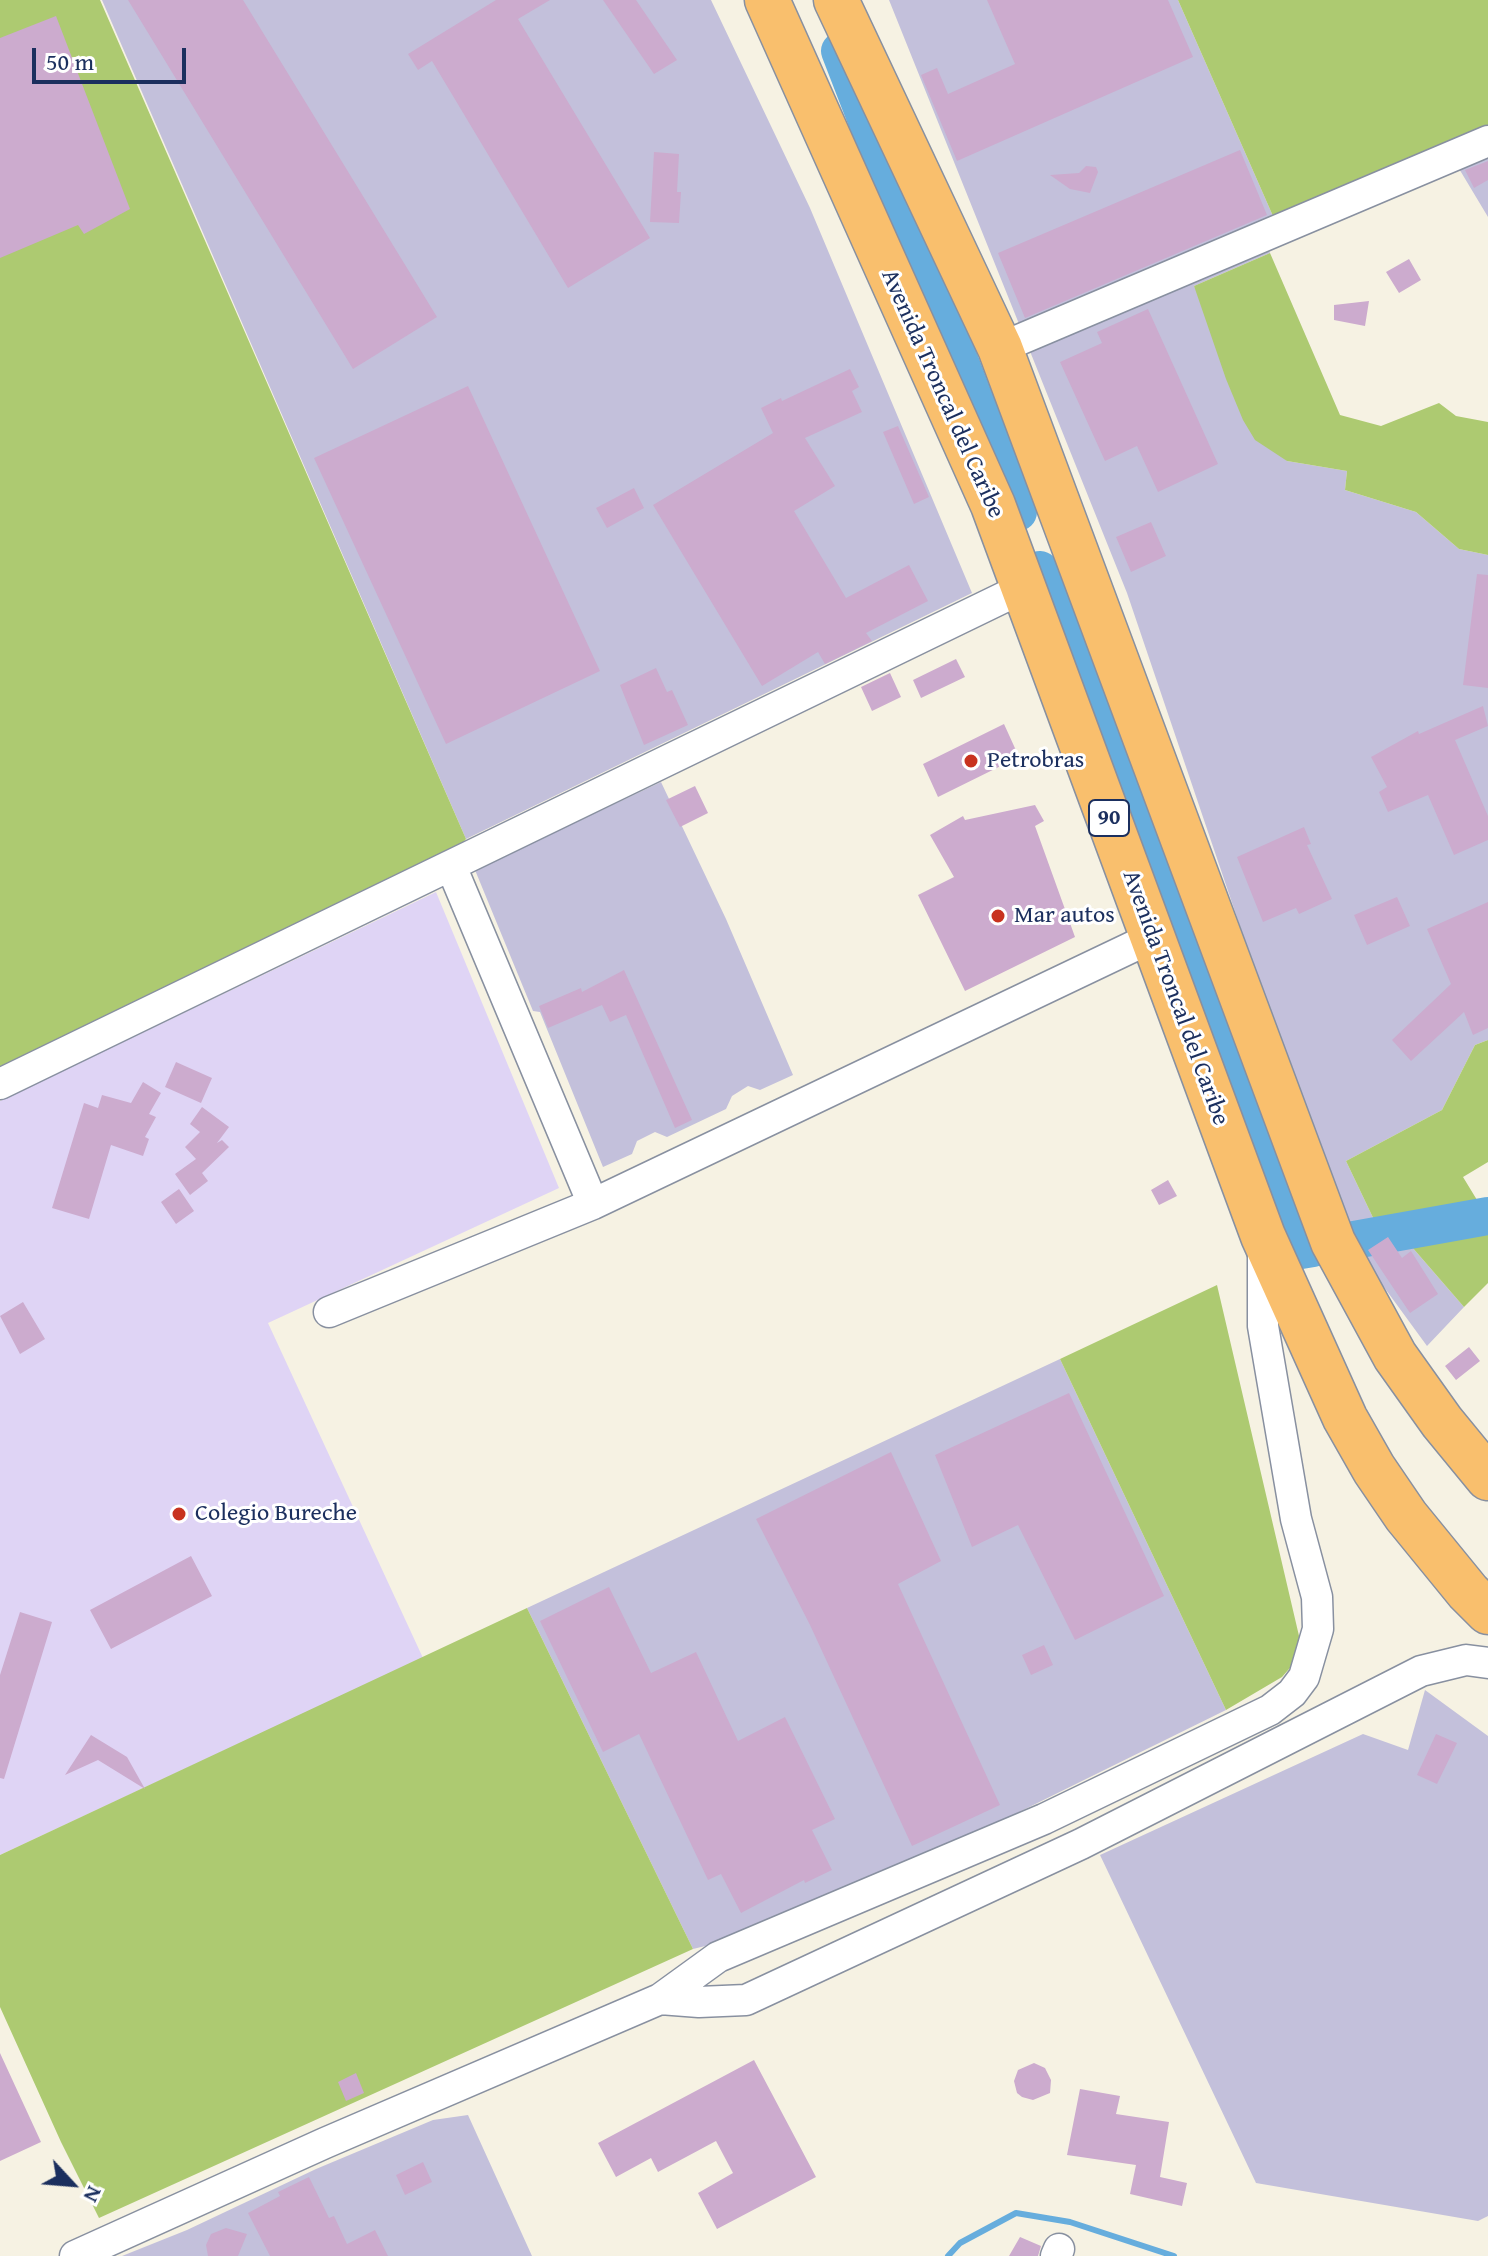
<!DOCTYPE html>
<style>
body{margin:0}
#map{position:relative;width:1488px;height:2256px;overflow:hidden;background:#f6f2e3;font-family:"Gentium Book Plus",serif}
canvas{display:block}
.north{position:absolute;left:32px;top:2144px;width:80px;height:80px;-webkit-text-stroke:6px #fff;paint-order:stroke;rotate:116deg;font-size:22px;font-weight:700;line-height:32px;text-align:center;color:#1b2f5e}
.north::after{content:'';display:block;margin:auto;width:28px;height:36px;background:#1b2f5e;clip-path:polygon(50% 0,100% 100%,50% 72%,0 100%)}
.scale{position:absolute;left:32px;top:48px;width:154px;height:36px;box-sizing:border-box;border:4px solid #1b2f5e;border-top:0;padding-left:10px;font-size:24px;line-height:28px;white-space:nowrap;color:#1b2f5e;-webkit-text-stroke:6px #fff;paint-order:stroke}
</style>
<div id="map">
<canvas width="1488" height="2256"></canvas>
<div class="north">N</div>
<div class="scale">50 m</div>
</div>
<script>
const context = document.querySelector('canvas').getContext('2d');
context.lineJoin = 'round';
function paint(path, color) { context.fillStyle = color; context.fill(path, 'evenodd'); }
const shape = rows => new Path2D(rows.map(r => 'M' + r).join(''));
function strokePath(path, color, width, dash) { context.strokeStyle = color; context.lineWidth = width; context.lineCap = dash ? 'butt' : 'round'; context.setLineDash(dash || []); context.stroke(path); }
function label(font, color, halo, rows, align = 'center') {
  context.font = font + ' "Gentium Book Plus",serif'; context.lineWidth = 6; context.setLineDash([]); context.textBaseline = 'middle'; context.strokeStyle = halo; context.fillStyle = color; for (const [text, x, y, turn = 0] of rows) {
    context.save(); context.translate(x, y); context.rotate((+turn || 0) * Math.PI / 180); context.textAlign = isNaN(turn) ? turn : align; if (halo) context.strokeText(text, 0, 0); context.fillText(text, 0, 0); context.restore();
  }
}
const built = shape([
 [436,892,559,1188,268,1323,423,1658,0,1855,0,1101]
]);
const industrial = shape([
 [102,0,711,0,810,208,972,593,466,839],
 [889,0,1178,0,1280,232,1265,242,1270,253,1194,286,1287,461,1347,471,1345,490,1416,512,1459,549,1488,555,1488,1040,1475,1045,1442,1110,1346,1161,1377,1226,1412,1247,1464,1307,1427,1346,1362,1257,1323,1171,1127,593],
 [1488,152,1488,217,1458,167],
 [661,782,726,919,793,1075,760,1090,748,1086,732,1096,726,1109,667,1137,655,1132,637,1141,632,1154,603,1167,540,1012,533,1011,475,870],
 [1060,1359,1226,1710,1011,1816,730,1940,693,1949,527,1608],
 [1425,1690,1488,1736,1488,2216,1478,2221,1256,2183,1100,1855,1363,1734,1408,1750],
 [468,2115,532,2256,122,2256,187,2230,316,2169,433,2120]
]);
const green = shape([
 [0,0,100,0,466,839,450,858,0,1069],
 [1178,0,1488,0,1488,152,1280,232],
 [1270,253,1340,415,1381,426,1439,403,1456,416,1488,422,1488,555,1459,549,1416,512,1345,490,1347,471,1287,461,1255,440,1243,420,1226,379,1194,286],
 [1488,1040,1488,1162,1463,1177,1488,1218,1488,1283,1464,1307,1412,1247,1377,1226,1346,1161,1442,1110,1475,1045],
 [1217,1285,1303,1653,1282,1677,1226,1710,1060,1359],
 [527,1608,693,1949,99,2218,61,2142,0,2007,0,1855]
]);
const stream = shape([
 [948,2256,960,2243,1016,2213,1070,2222,1174,2256]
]);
const river = shape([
 [840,51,1018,512],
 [1040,570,1301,1250,1313,1248],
 [1354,1240,1488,1216]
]);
const building = shape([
 [128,0,243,0,437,317,353,369],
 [496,0,550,0,518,19,650,238,568,288,432,61,418,70,408,54],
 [603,0,636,0,677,60,654,74],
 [987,0,1168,0,1193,57,957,161,921,75,937,68,948,94,1015,64],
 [56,16,130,209,84,234,78,225,0,258,0,38],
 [1240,150,1267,215,1025,318,998,253],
 [654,152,679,154,677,192,681,192,679,223,650,222],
 [1488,161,1488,180,1474,188,1465,170],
 [1086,166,1096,167,1098,172,1090,193,1070,189,1050,175,1079,173],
 [1409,259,1421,280,1399,293,1386,272],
 [1369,301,1365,326,1334,320,1334,305],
 [1148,309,1218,464,1158,492,1137,446,1105,461,1060,362,1102,343,1097,332],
 [850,369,859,387,852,391,862,412,805,438,835,486,794,511,846,598,909,565,928,601,866,633,872,641,825,664,818,652,762,686,653,505,773,433,761,408,781,398,782,401],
 [468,386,600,671,446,744,314,458],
 [898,426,929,497,914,504,883,432],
 [634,488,644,508,607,528,596,508],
 [1151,522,1166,556,1131,572,1116,537],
 [1477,574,1488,575,1488,688,1463,685],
 [956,659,965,677,921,698,913,680],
 [656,668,667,692,672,690,688,725,644,745,620,685],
 [890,673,901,697,872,711,861,687],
 [1483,706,1488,726,1455,740,1488,816,1488,840,1454,855,1428,795,1388,812,1379,792,1387,787,1371,757,1418,731,1419,734],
 [1004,724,1019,757,938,797,923,764],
 [695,786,708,813,680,827,666,800],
 [1035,805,1044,821,1035,826,1075,937,965,991,918,895,954,877,930,835,963,816,965,820],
 [1304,827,1311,844,1307,845,1332,899,1299,914,1296,908,1263,922,1237,857],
 [1397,897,1410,926,1367,945,1354,915],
 [1488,902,1488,1028,1473,1035,1464,1012,1411,1061,1392,1040,1451,984,1427,929],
 [624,970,692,1120,675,1128,626,1015,610,1022,602,1005,548,1028,539,1006,581,988,582,992],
 [176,1062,212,1078,201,1103,165,1087],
 [143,1082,161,1093,149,1114,156,1117,145,1137,149,1139,143,1156,111,1145,89,1219,52,1208,84,1103,98,1108,102,1095,131,1103],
 [202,1107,229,1127,217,1143,222,1140,229,1147,202,1173,208,1181,190,1195,175,1174,196,1159,185,1147,200,1132,190,1124],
 [1168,1180,1177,1196,1159,1205,1151,1190],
 [179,1189,194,1211,176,1224,161,1202],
 [1388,1237,1402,1258,1411,1251,1438,1294,1410,1313,1368,1250],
 [23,1302,45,1339,20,1354,0,1316],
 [1469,1347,1480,1361,1456,1380,1445,1366],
 [1069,1393,1164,1596,1075,1640,1018,1525,972,1547,935,1455],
 [891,1452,941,1561,898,1584,1000,1805,912,1846,810,1625,756,1519],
 [191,1556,212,1596,111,1649,90,1610],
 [609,1587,651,1673,696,1652,738,1741,785,1717,835,1819,812,1830,832,1870,805,1883,804,1880,741,1913,721,1874,708,1880,639,1734,603,1752,540,1621],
 [20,1612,52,1622,4,1779,0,1778,0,1675],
 [1044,1645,1053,1665,1031,1675,1022,1655],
 [1436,1734,1457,1743,1437,1784,1417,1775],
 [91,1735,127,1757,145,1789,98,1760,65,1775],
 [0,2053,41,2142,0,2161],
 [754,2060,816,2177,717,2229,698,2193,733,2173,716,2141,658,2172,651,2158,616,2177,598,2143],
 [1034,2063,1045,2068,1051,2080,1050,2093,1033,2100,1022,2097,1017,2093,1014,2081,1018,2070],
 [356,2073,364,2093,346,2101,338,2082],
 [1080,2089,1120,2096,1116,2114,1169,2122,1160,2177,1187,2183,1182,2206,1130,2194,1136,2165,1067,2155],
 [423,2162,432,2182,405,2195,396,2175],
 [309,2177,329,2218,334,2216,347,2244,375,2230,388,2256,270,2256,248,2213,280,2196,278,2192],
 [226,2228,247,2234,238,2256,208,2256,206,2245,211,2234],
 [1020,2237,1041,2246,1038,2256,1009,2256]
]);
const minor = shape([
 [1000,348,1488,141],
 [451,866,593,1204],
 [0,1084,1023,588],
 [329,1312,593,1204,1153,937],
 [660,1999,699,2002,746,2000,1081,1844,1421,1671,1466,1660,1488,1663],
 [75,2256,325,2143,660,1999,718,1957,1044,1819,1270,1710,1292,1693,1304,1677,1318,1629,1317,1597,1296,1519,1263,1326,1263,1250],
 [1056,2256,1059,2249]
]);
const highway = shape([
 [767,0,993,505,1263,1236,1345,1418,1374,1469,1406,1516,1468,1592,1488,1612],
 [836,0,1000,348,1333,1242,1395,1356,1442,1422,1488,1478]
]);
const markers = [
 [971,761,8,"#c8321e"],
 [998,916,8,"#c8321e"],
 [179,1514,8,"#c8321e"]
];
const shields = [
 [1109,818,40]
];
const shieldNames = [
 ["90",1109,818]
];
const streetNames = [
 ["Avenida Troncal del Caribe",942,394,66],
 ["Avenida Troncal del Caribe",1175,998,70]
];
const poiNames = [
 ["Petrobras",987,761],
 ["Mar autos",1014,916],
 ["Colegio Bureche",195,1514]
];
paint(built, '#dfd4f5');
paint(industrial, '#c3c0db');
paint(green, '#adca71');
strokePath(stream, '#66addd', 6);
strokePath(river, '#66addd', 38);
paint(building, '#ccabce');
strokePath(minor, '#8890a0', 33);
strokePath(highway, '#8890a0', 47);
strokePath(minor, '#fff', 30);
strokePath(highway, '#f9bf6d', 44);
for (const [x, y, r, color] of markers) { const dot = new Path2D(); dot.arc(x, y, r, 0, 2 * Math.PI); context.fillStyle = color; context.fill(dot); strokePath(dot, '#fff', 3); }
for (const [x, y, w] of shields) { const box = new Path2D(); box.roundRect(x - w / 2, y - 18, w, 36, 6); context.fillStyle = '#fff'; context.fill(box); strokePath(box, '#1b2f5e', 2); }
label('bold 22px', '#1b2f5e', null, shieldNames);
label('24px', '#1b2f5e', '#fff', streetNames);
label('24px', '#1b2f5e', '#fff', poiNames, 'left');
</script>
